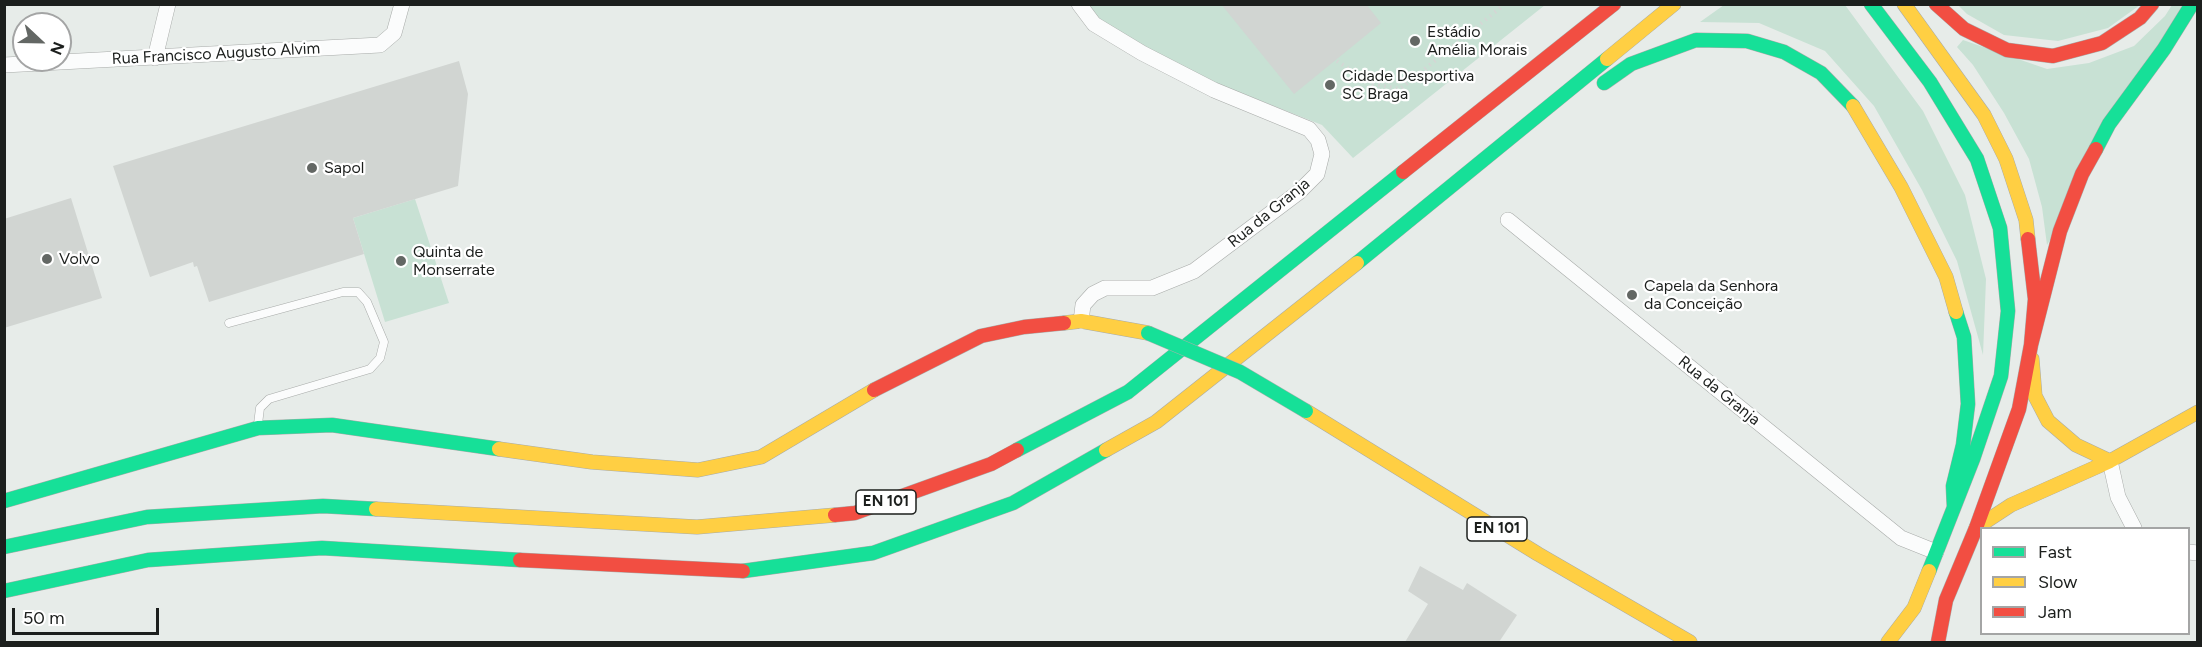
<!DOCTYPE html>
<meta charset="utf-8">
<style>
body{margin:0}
#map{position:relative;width:2202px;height:647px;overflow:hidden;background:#e7ece9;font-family:Figtree,sans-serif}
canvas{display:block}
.frame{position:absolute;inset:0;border:6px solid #1c1f1d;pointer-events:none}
.legend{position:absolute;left:1980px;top:527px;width:210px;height:108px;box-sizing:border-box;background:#fff;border:2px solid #a4a5a5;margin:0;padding:8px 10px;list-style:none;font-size:18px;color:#1c1f1d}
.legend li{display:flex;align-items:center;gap:12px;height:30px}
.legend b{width:30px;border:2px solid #a4a5a5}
.north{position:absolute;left:12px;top:12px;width:60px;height:60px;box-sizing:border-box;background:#fff;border:2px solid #a4a5a5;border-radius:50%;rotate:112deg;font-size:16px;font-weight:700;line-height:24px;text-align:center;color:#1c1f1d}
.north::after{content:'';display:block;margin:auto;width:21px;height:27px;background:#636764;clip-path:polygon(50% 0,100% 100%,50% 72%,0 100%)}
.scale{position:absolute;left:12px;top:608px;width:147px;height:27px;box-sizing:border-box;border:3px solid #1c1f1d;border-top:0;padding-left:8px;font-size:18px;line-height:21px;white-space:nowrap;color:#1c1f1d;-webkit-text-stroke:4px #fff;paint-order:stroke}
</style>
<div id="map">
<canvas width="2202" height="647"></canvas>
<div class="frame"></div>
<ul class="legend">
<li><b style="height:8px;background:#16e098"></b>Fast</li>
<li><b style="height:8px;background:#ffcf43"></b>Slow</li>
<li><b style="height:8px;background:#f24e42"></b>Jam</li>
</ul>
<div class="north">N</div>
<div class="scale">50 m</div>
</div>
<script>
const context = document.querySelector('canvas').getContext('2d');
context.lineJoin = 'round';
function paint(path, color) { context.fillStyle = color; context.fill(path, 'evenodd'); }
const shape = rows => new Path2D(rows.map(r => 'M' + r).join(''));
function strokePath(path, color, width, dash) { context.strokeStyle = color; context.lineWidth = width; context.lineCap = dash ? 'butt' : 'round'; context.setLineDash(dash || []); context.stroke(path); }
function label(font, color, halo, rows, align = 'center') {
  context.font = font + ' Figtree,sans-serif'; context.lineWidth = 4.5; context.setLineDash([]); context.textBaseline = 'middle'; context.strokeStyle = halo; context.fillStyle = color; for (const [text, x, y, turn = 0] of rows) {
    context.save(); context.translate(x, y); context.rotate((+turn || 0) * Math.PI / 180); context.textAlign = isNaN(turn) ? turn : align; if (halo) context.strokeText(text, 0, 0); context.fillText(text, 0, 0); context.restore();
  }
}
const green = shape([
 [1085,5,1545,5,1353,158,1322,125,1190,73,1097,20],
 [1724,5,1845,5,1923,111,1965,195,1986,279,1983,355,1957,261,1922,190,1874,106,1825,51,1759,23,1700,22],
 [1958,5,2140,5,2108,28,2058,41,2004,35,1967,14],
 [2172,5,2185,5,2047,245,2042,207,2029,159,2004,113,1973,65,1957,47,1963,40,2047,69,2089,63,2134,46,2165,16],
 [415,199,449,303,385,322,353,218]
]);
const building = shape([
 [1221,4,1366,4,1381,23,1294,94],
 [459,61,468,94,458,186,353,218,364,254,209,302,197,266,194,267,193,262,150,277,113,166],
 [71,198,102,298,4,328,4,219],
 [1420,566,1463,590,1467,583,1517,615,1499,642,1405,642,1428,604,1408,591]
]);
const path = shape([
 [1337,61,1373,84,1400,89,1505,4]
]);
const lane = shape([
 [229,323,343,292,358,292,367,302,384,342,380,358,370,369,269,399,260,408,258,424]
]);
const street = shape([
 [1079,4,1094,24,1142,53,1214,90,1309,129,1318,140,1322,154,1317,174,1299,192,1194,271,1152,288,1105,288,1093,294,1083,305,1081,321],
 [155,58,168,4],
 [4,65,380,45,394,33,402,4],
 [1508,220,1901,538,1936,552],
 [2110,461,2118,497,2134,528],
 [2188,552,2198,553]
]);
const fast = shape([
 [1871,4,1930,82,1977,159,2000,228,2008,311,2001,376,1973,459,1929,571],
 [1604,83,1631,64,1696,40,1747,41,1784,52,1821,73,1853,106],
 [2096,149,2109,124,2164,49,2192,4],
 [1357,263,1607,59],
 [1017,450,1128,392,1403,172],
 [4,501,258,428,332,425,499,449],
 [1954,507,1953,486,1963,445,1968,404,1964,337,1956,312],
 [4,547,147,517,323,506,376,509],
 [743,571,873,553,1013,503,1106,450],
 [4,591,148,560,322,548,520,560]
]);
const slow = shape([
 [1904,4,1984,115,2006,159,2026,220,2028,239],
 [1607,59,1674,4],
 [1853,106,1901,187,1946,277,1956,312],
 [1064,323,1081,321,1148,333],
 [2032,359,2035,396,2048,421,2076,445,2110,461],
 [1306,411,1538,554,1690,642],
 [499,449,592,462,698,470,761,457,874,390],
 [1106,450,1156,422,1357,263],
 [376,509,697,527,835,515],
 [1976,528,2011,505,2110,461,2198,412],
 [1888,642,1914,608,1929,571]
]);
const jam = shape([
 [1936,4,1964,29,2007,50,2053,56,2102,43,2140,18,2152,4],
 [1403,172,1614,4],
 [2031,345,2060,231,2082,174,2096,149],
 [874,390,981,336,1024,327,1064,323],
 [835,515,855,513,991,464,1017,450],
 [520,560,743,571],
 [1938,642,1946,600,1976,528,2019,409,2031,345,2035,299,2028,239]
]);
const fastBridge = shape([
 [1148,333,1240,372,1306,411]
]);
const markers = [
 [1415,41,6,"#636764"],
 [1330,85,6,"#636764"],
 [312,168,6,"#636764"],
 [47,259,6,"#636764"],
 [401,261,6,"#636764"],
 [1632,295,6,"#636764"]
];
const shields = [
 [886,502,60],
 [1497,529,60]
];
const shieldNames = [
 ["EN 101",886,502],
 ["EN 101",1497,529]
];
const poiNames = [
 ["Estádio",1427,32],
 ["Amélia Morais",1427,50],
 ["Cidade Desportiva",1342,76],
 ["SC Braga",1342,94],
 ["Sapol",324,168],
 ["Quinta de",413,252],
 ["Monserrate",413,270],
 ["Volvo",59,259],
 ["Capela da Senhora",1644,286],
 ["da Conceição",1644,304]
];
const streetNames = [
 ["Rua Francisco Augusto Alvim",216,54,-3],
 ["Rua da Granja",1269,213,-39],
 ["Rua da Granja",1719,391,39]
];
paint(green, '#c8e1d4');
paint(building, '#d1d5d2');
strokePath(lane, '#a8aba9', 9);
strokePath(street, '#a8aba9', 16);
strokePath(fast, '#a8aba9', 15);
strokePath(slow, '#a8aba9', 15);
strokePath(jam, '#a8aba9', 15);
strokePath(path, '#d5d6d5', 4, [1.5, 4.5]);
strokePath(lane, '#fbfcfc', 8);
strokePath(street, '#fbfcfc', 15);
strokePath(fast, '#16e098', 14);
strokePath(slow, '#ffcf43', 14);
strokePath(jam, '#f24e42', 14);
strokePath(fastBridge, '#a4b2ab', 15, []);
strokePath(fastBridge, '#16e098', 14);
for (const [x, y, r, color] of markers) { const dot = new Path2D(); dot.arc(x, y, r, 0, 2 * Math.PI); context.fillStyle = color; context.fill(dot); strokePath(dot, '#fff', 2); }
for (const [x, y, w] of shields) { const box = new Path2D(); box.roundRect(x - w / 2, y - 12, w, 24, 4.5); context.fillStyle = '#fff'; context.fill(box); strokePath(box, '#1c1f1d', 1.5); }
label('bold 15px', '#1c1f1d', null, shieldNames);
label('16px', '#1c1f1d', '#fff', poiNames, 'left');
label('16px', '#1c1f1d', '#fff', streetNames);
</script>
